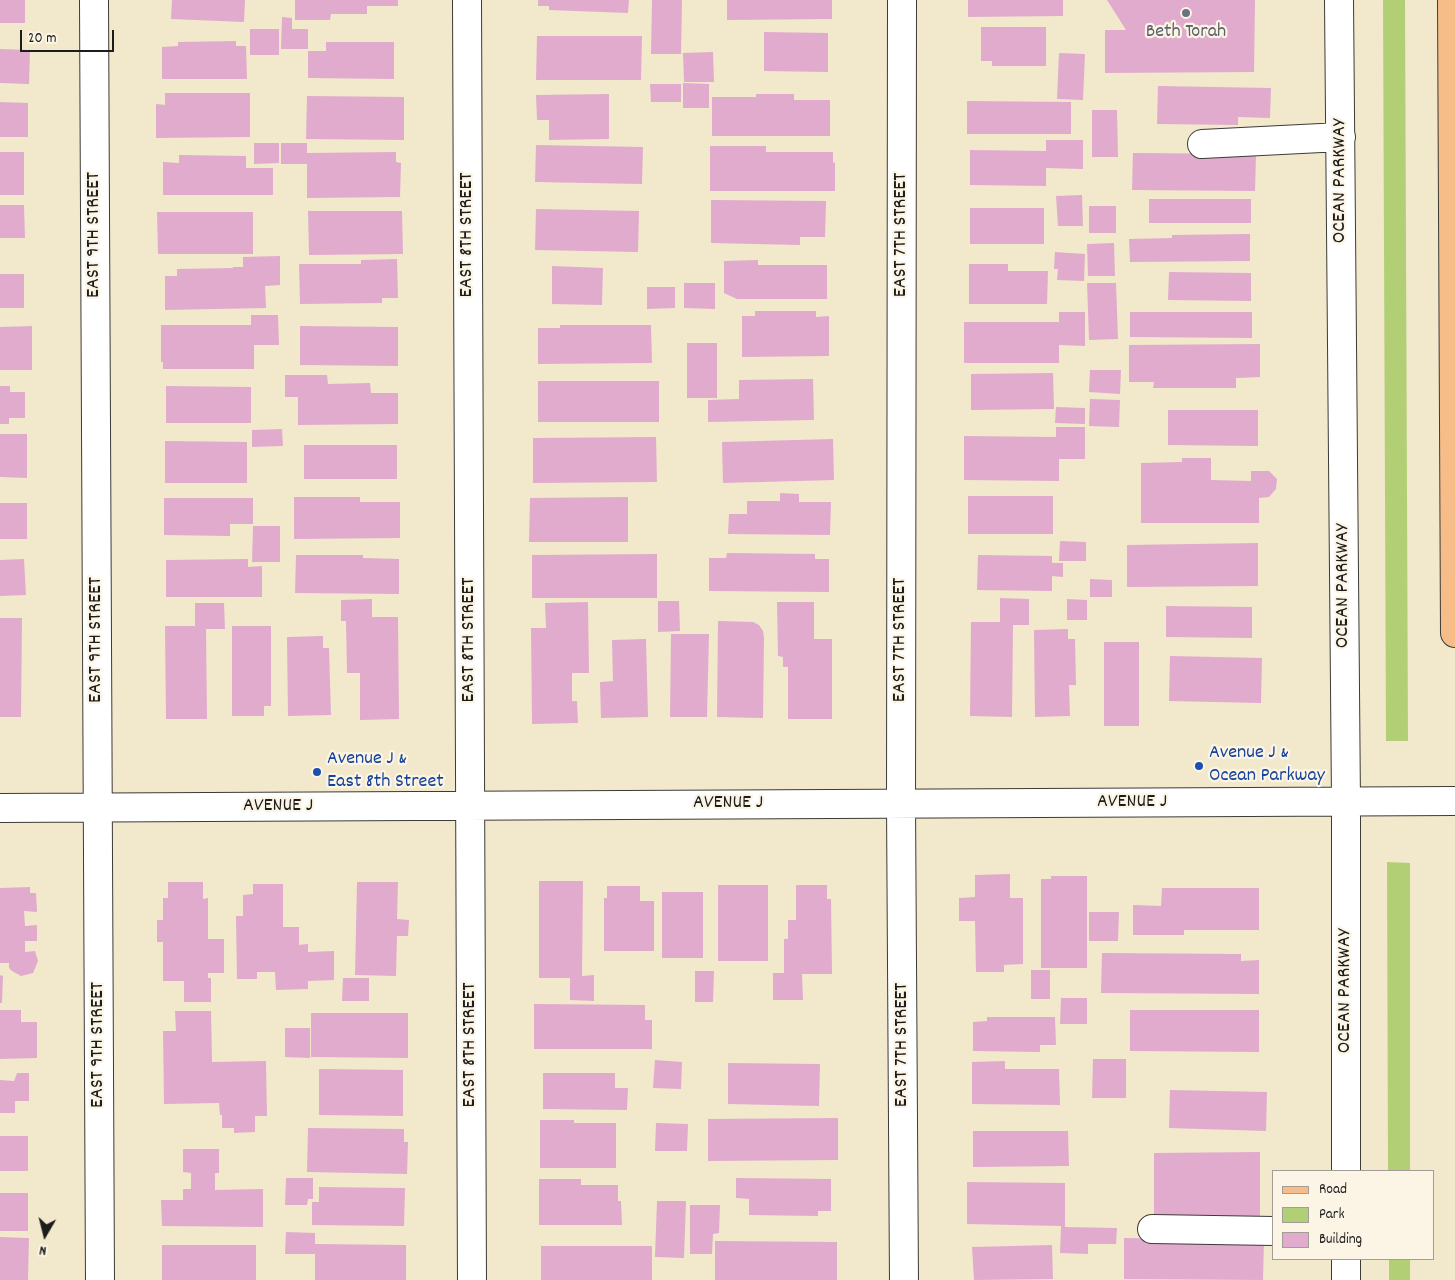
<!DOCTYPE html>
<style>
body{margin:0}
#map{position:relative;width:1455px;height:1280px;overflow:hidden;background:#f2e8cc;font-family:Dekko,sans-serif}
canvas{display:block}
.legend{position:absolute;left:1272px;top:1170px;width:162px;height:90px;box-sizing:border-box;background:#fcf5e5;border:1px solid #a29e95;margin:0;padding:6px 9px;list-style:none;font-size:15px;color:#1c1c1c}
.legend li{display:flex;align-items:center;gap:10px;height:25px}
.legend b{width:25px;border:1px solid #a29e95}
.north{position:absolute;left:20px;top:1210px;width:50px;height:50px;-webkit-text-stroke:4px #fcf5e5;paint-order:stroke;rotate:188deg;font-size:14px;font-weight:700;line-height:20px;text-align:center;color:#1c1c1c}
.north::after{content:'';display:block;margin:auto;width:18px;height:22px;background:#1c1c1c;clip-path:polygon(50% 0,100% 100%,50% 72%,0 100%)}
.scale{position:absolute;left:20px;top:30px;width:94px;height:22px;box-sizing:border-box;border:2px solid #1c1c1c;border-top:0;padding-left:6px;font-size:15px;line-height:18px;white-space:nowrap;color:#1c1c1c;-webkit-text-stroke:4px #fcf5e5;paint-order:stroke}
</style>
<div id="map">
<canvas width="1455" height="1280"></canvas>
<ul class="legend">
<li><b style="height:6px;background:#f7bd88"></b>Road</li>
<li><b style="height:14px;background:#b3cf75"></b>Park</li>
<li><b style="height:14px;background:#e1abce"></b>Building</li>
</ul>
<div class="north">N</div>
<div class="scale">20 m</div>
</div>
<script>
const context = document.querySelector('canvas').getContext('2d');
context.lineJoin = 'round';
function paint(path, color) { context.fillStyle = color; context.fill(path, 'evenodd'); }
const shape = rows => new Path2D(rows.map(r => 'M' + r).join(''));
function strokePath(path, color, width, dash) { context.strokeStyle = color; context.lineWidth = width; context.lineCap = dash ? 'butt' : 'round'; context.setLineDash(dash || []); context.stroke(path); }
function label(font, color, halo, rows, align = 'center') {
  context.font = font + ' Dekko,sans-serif'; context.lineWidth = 4.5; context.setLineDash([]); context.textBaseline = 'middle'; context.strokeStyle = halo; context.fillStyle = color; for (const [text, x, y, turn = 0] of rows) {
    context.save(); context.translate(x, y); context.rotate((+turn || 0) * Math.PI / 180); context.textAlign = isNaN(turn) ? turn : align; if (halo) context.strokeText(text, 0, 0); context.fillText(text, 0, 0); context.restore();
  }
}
const green = shape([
 [1383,0,1405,0,1408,741,1386,741],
 [1387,862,1410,863,1410,1171,1388,1171],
 [1389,1259,1410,1259,1410,1280,1389,1280]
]);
const building = shape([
 [0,0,25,0,25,23,0,23],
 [172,0,245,0,244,22,171,19],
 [295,0,398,0,398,6,367,6,367,14,331,14,330,20,295,20],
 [538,0,629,0,628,13,549,10,549,6,538,6],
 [652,0,682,0,681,54,651,54],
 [727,0,832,0,832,19,727,20],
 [968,0,1063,0,1063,16,968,17],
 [1107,0,1255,0,1254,72,1105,73,1105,30,1126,30],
 [282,17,292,18,292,29,308,29,308,49,281,49],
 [981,27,1046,27,1046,66,992,66,992,61,981,61],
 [250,29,279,29,279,55,250,55],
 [764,32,828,33,828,72,764,71],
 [537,36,642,36,641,80,536,80],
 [236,41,236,46,246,46,247,79,162,79,162,47,178,46,178,42],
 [326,42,394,42,394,79,308,78,308,51,326,51],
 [0,49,30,50,29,84,0,83],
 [713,52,714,82,684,82,683,53],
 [1059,53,1085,54,1083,100,1057,99],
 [683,83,709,84,709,108,683,108],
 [650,84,681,84,681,102,651,102],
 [1158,86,1271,88,1270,118,1238,117,1238,125,1157,124],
 [165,93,250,93,250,137,156,138,156,104,165,105],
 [609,94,609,139,549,140,549,120,537,120,536,95],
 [756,94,794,94,794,100,830,100,830,136,712,136,712,97,756,97],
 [307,96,404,97,404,140,306,139],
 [967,101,1071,102,1071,134,967,134],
 [0,102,28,103,28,137,0,137],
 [1092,110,1117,110,1118,157,1092,157],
 [1046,140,1083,140,1083,169,1046,168,1046,186,970,185,970,150,1046,151],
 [254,143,279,143,279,163,254,164],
 [281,143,307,143,307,153,396,152,396,162,401,163,400,197,307,198,307,164,281,164],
 [536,145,643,147,642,184,535,182],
 [710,146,766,146,766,152,833,152,833,163,835,162,835,191,710,191],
 [0,152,24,152,24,195,0,195],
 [1133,153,1256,154,1255,191,1132,190],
 [179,155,246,156,246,168,273,168,273,195,163,195,163,162,179,163],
 [1082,195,1083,226,1058,226,1056,196],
 [1149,199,1251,199,1251,223,1149,223],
 [711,200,826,201,825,237,800,237,800,245,711,243],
 [0,205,24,205,25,238,0,238],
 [1089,206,1116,206,1116,233,1089,233],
 [970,208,1044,208,1044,244,970,244],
 [536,209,639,211,638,252,535,250],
 [308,211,402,211,403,254,309,255],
 [157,212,253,212,253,254,158,254],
 [1250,234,1250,261,1130,262,1129,239,1172,238,1172,235],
 [1114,243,1115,276,1088,276,1087,244],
 [1055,252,1085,254,1084,281,1057,280,1058,269,1054,269],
 [280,256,280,285,265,286,266,308,165,310,165,276,177,276,177,269,233,268,233,267,243,267,243,257],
 [397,259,398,298,382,298,382,303,300,304,299,264,361,264,361,260],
 [758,260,758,265,827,265,827,299,737,299,724,293,724,261],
 [969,264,1008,264,1008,271,1048,271,1047,304,969,304],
 [552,266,603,268,602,305,552,304],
 [1169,272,1251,273,1251,301,1168,300],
 [0,274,24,274,24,308,0,308],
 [684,283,715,283,715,309,684,308],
 [1087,283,1116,283,1118,339,1089,340],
 [647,287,675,287,675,308,647,309],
 [755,311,816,311,816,317,829,316,829,356,742,357,742,316,755,316],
 [1059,312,1085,312,1085,346,1059,345,1059,363,964,363,964,322,1059,322],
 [1130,312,1252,312,1252,338,1130,337],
 [251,315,278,315,279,345,254,345,254,369,163,369,163,362,161,362,161,325,251,325],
 [560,325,651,325,652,363,538,364,538,328,560,328],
 [32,326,32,370,0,370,0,327],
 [300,326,398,327,398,366,300,365],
 [687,343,717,343,717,398,687,398],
 [1260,344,1260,377,1236,378,1236,388,1153,388,1154,382,1129,382,1129,345],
 [1090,370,1121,370,1120,394,1089,392],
 [1053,373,1054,409,971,410,971,374],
 [285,375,327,375,328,384,370,383,371,393,398,393,398,424,298,425,298,397,285,397],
 [813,379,814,420,708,422,708,400,739,399,739,380],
 [538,381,659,381,659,422,538,422],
 [0,386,10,386,10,392,25,392,25,418,9,418,9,424,0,424],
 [166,386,251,387,251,423,166,423],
 [1090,399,1120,400,1119,427,1089,426],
 [1056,407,1085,408,1085,424,1055,423],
 [1168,410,1258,410,1258,446,1168,445],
 [1056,427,1085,427,1085,459,1059,459,1059,481,964,480,964,436,1056,437],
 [282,429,283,446,252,447,252,430],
 [0,434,27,434,27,478,0,477],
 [656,437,657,482,533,483,533,438],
 [833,439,834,480,723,483,722,442],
 [165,441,247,442,247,483,165,483],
 [304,445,397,445,397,479,304,479],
 [1182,458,1211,458,1211,480,1251,481,1251,471,1269,471,1277,479,1276,489,1269,497,1259,498,1259,523,1141,523,1141,463,1182,462],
 [780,493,799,494,799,502,831,502,830,535,728,534,729,514,747,514,747,501,780,501],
 [968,496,1053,496,1053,534,968,534],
 [294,497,360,497,360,502,400,502,400,538,294,539],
 [628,497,628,542,529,542,530,498],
 [164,498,253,498,253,524,230,524,230,536,164,535],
 [0,503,27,503,27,539,0,539],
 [253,526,280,526,280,562,252,562],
 [1060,541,1086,542,1086,561,1059,561],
 [1258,543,1258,586,1127,587,1127,545],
 [727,553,815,554,815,559,829,559,829,592,709,591,709,558,726,558],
 [657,554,657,598,532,598,532,555],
 [296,555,363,555,363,558,399,559,399,594,295,593],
 [978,555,1052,556,1052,563,1063,563,1063,577,1052,576,1052,591,977,590],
 [24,559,26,595,0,596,0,560],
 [248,559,248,567,262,566,262,597,166,597,166,560],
 [1090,579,1112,580,1112,597,1090,597],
 [1000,598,1029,599,1029,625,1013,625,1012,717,970,716,971,622,1000,622],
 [372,599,372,617,398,617,399,719,360,720,360,673,347,673,346,621,341,621,341,600],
 [1067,599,1087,600,1087,620,1067,620],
 [658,601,679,601,680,631,658,632],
 [588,602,589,673,572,673,572,701,577,701,578,723,532,724,531,628,546,628,545,603],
 [777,602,814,602,814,639,832,639,832,719,788,719,788,667,783,667,783,657,778,656],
 [195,603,224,603,225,629,206,629,207,719,166,719,165,626,195,626],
 [1166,606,1252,607,1252,638,1166,637],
 [0,618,22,618,21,717,0,717],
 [718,621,753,622,759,625,763,631,764,638,763,718,717,717],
 [232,626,271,626,271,706,264,706,264,716,232,716],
 [1068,629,1068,639,1075,639,1076,685,1069,685,1070,716,1035,717,1034,630],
 [671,634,709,634,707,717,670,717],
 [323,636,323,648,329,648,331,715,288,716,287,637],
 [646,639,648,717,601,718,600,682,613,681,612,640],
 [1104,642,1139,642,1139,726,1104,726],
 [1170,656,1262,658,1261,703,1169,701],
 [1010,874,1010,898,1023,898,1023,964,1004,965,1004,972,976,972,975,921,959,921,959,898,975,897,975,875],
 [1051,876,1087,876,1087,968,1041,968,1041,879,1051,879],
 [539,881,583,881,582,976,594,975,594,1001,570,1000,570,978,539,978],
 [168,882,203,882,203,899,208,898,208,939,224,939,224,973,208,973,208,978,211,978,211,1002,184,1002,184,981,163,981,163,942,157,942,157,920,163,920,163,898,168,898],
 [357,882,398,882,397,919,409,920,408,936,397,936,396,976,355,975],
 [253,884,283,884,283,927,299,927,299,945,308,944,308,952,334,951,334,980,308,981,308,989,276,990,275,972,257,972,257,979,237,979,236,916,243,916,243,895,253,894],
 [718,885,768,885,768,961,718,961],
 [796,885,827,885,827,899,831,899,832,974,802,974,803,1000,773,1000,773,973,784,973,784,939,788,939,788,920,796,920],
 [607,886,640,886,640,901,654,901,654,951,604,951,604,898,607,898],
 [30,887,30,893,36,893,37,912,24,911,25,926,37,925,37,941,25,941,25,952,35,951,38,961,33,973,21,976,12,971,9,968,9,963,0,963,0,888],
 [1162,888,1259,888,1259,930,1184,930,1184,935,1133,935,1133,905,1161,906],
 [662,892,703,892,703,958,662,958],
 [1089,912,1119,912,1118,941,1089,941],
 [1102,953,1241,954,1241,961,1259,960,1259,994,1101,993],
 [1031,970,1050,970,1050,999,1031,999],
 [695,971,714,971,713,1002,695,1002],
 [0,975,3,976,2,1003,0,1003],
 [343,978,369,978,369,1001,342,1001],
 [1061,998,1087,998,1087,1024,1060,1024],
 [534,1004,645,1005,645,1020,652,1020,652,1049,534,1049],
 [0,1010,21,1010,21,1022,37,1022,37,1058,0,1059],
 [1130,1010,1259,1010,1259,1052,1130,1051],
 [175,1011,211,1011,212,1062,266,1061,267,1116,255,1116,255,1132,234,1133,234,1128,222,1128,222,1115,220,1115,219,1103,164,1104,163,1031,176,1031],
 [311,1013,408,1013,408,1058,311,1057],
 [987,1017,1055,1017,1056,1045,1040,1045,1040,1052,973,1051,973,1022,987,1021],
 [285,1028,310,1028,310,1058,285,1057],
 [1093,1059,1126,1059,1126,1098,1092,1098],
 [655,1060,682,1062,681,1089,653,1088],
 [1005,1061,1005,1069,1059,1069,1060,1105,972,1104,972,1062],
 [728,1063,820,1064,819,1106,728,1104],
 [319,1069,403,1070,403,1116,319,1115],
 [17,1073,29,1073,29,1101,15,1101,15,1113,0,1113,0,1080,14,1081],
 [543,1073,615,1073,615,1088,628,1088,627,1110,543,1109],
 [1170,1090,1267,1092,1266,1131,1169,1128],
 [838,1118,838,1160,708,1161,708,1119],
 [540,1120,574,1120,574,1123,616,1123,616,1168,540,1168],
 [656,1123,688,1124,687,1151,655,1151],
 [308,1128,404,1129,404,1142,408,1142,407,1174,307,1172],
 [973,1131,1068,1131,1069,1166,973,1167],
 [0,1136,28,1136,28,1171,0,1171],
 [183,1149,219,1149,219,1173,215,1173,215,1190,263,1189,263,1227,162,1226,161,1200,183,1200,183,1189,191,1189,191,1173,183,1172],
 [1260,1152,1260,1218,1154,1218,1154,1153],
 [286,1178,313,1178,313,1199,308,1199,307,1205,285,1205],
 [736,1178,831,1179,831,1211,818,1211,818,1216,749,1215,749,1199,736,1198],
 [539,1179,581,1179,581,1185,618,1185,618,1201,621,1201,622,1225,539,1225],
 [967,1182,1065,1183,1065,1227,1117,1228,1116,1244,1088,1244,1088,1254,1060,1253,1061,1226,967,1224],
 [319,1187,405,1188,404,1226,312,1225,312,1202,319,1202],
 [0,1193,28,1193,28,1231,0,1231],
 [657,1201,686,1201,684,1258,655,1257],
 [690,1205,720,1205,719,1233,713,1234,712,1254,690,1254],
 [286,1232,315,1233,315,1244,406,1245,406,1280,315,1280,315,1254,285,1254],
 [0,1237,29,1238,28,1280,0,1280],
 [1124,1238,1264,1240,1263,1280,1124,1279],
 [715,1241,837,1242,837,1280,715,1280],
 [162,1245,256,1245,256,1280,162,1280],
 [1052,1245,1053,1279,974,1280,972,1247],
 [541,1246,652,1246,652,1280,541,1280]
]);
const minor = shape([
 [94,0,100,1280],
 [467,0,472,1280],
 [902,0,901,804,904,1280],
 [1339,0,1346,802,1346,1171],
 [1202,144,1341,137],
 [0,808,1455,801],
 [1152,1229,1274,1231],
 [1346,1280,1346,1259]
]);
const major = shape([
 [1452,0,1455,633]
]);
const markers = [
 [1186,13,5,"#6b7280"],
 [1199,766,5,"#1a4fb4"],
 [317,772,5,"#1a4fb4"]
];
const worshipNames = [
 ["Beth Torah",1186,33]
];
const streetNames = [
 ["OCEAN PARKWAY",1341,181,-90],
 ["EAST 9TH STREET",95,235,-90],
 ["EAST 8TH STREET",468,235,-90],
 ["EAST 7TH STREET",902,235,-90],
 ["OCEAN PARKWAY",1344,586,-90],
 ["EAST 9TH STREET",97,640,-90],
 ["EAST 8TH STREET",470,640,-90],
 ["EAST 7TH STREET",901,640,-90],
 ["AVENUE J",1132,803],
 ["AVENUE J",728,804],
 ["AVENUE J",278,807],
 ["OCEAN PARKWAY",1346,991,-90],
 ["EAST 9TH STREET",99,1045,-90],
 ["EAST 8TH STREET",471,1045,-90],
 ["EAST 7TH STREET",903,1045,-90]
];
const transitNames = [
 ["Avenue J &",1209,754],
 ["Ocean Parkway",1209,777],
 ["Avenue J &",327,760],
 ["East 8th Street",327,783]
];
paint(green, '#b3cf75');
paint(building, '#e1abce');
strokePath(minor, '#3c3b36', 30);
strokePath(major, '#3c3b36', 30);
strokePath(minor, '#fff', 28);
strokePath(major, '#f7bd88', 28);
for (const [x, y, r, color] of markers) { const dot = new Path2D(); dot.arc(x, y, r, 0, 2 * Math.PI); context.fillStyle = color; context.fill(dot); strokePath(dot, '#fcf5e5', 2); }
label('20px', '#5b616d', '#fcf5e5', worshipNames);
label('20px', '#1c1c1c', '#fcf5e5', streetNames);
label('20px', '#164399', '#fcf5e5', transitNames, 'left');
</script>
